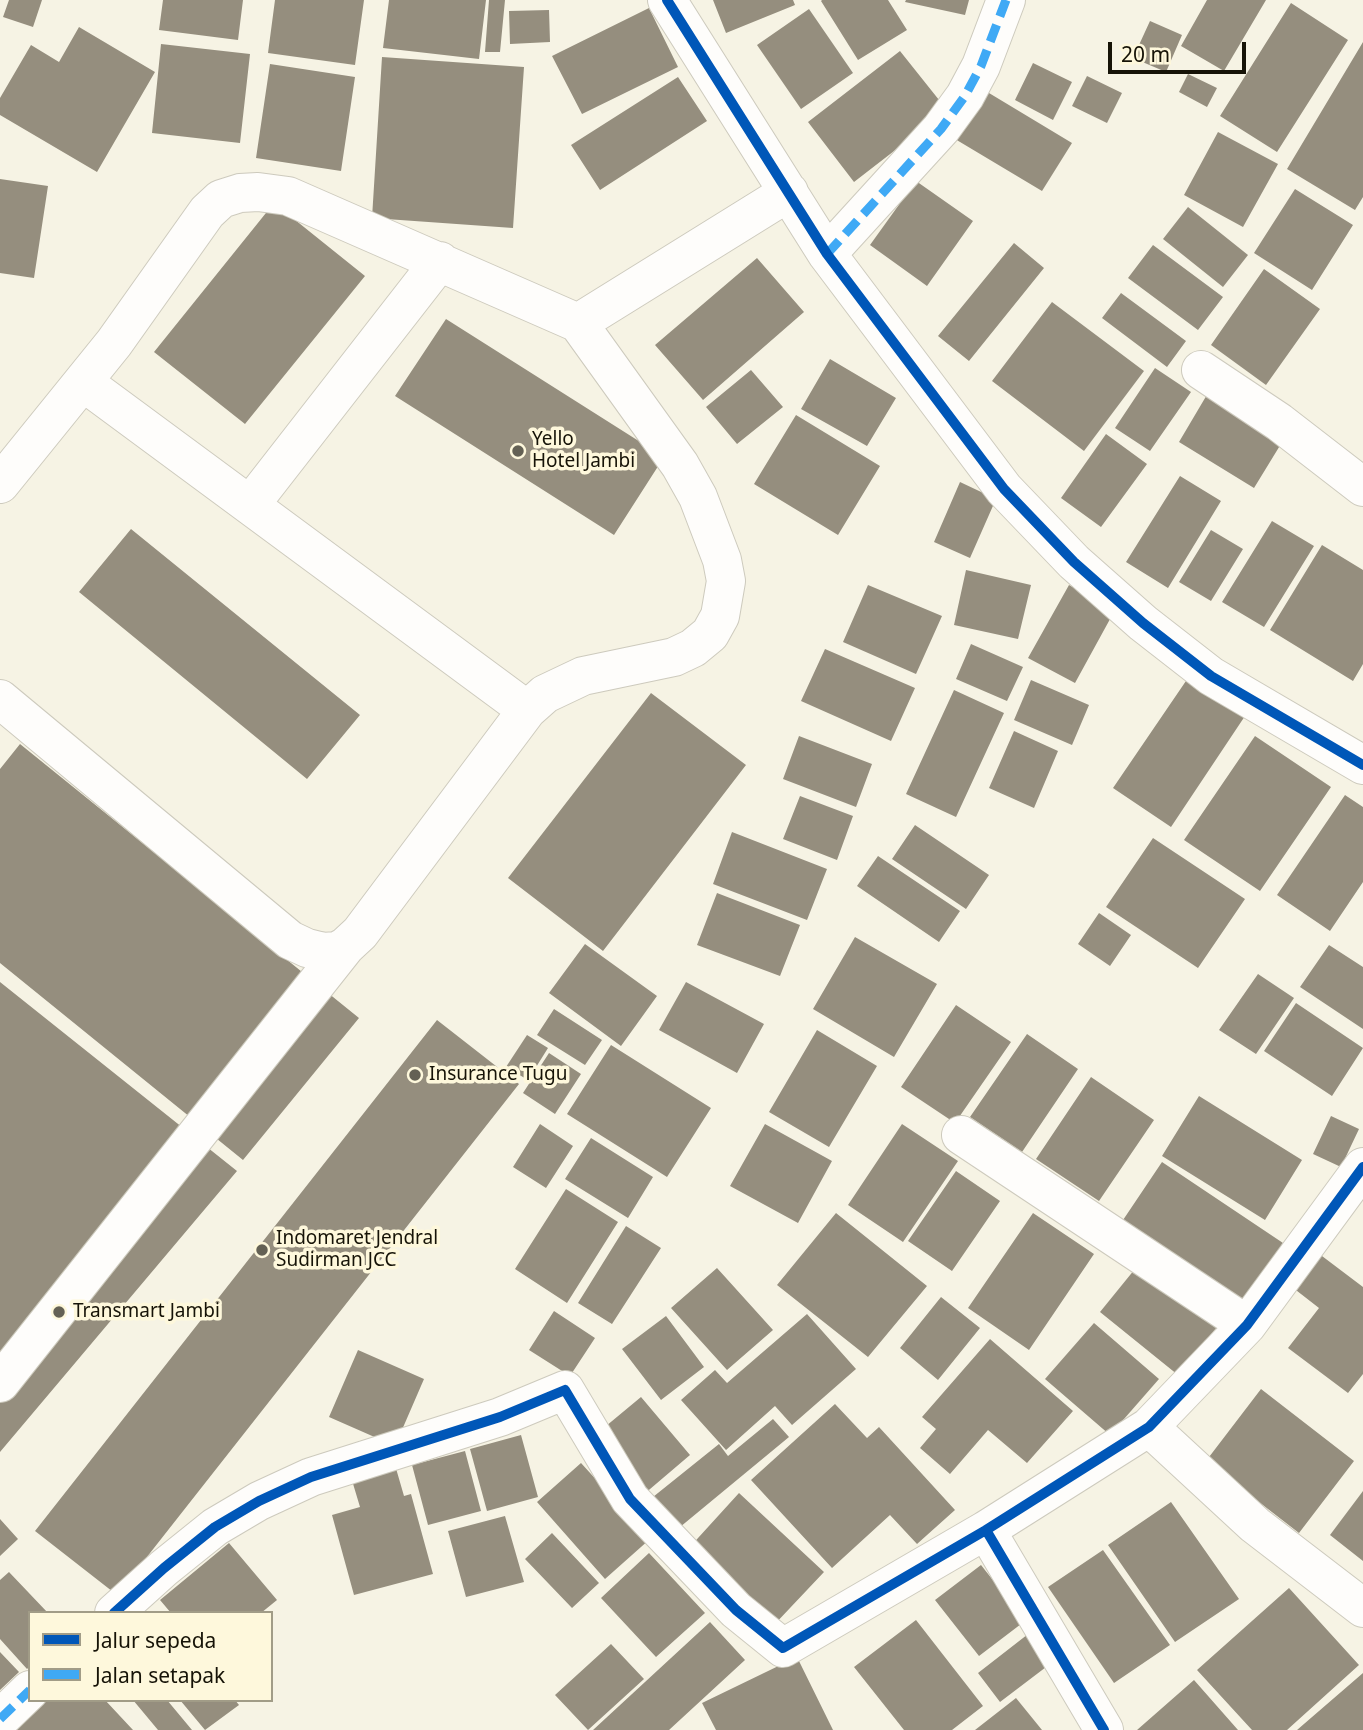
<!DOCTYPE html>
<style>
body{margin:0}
#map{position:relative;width:1363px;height:1730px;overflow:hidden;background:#f6f3e4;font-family:"Noto Sans",sans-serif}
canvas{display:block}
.legend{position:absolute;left:28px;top:1611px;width:245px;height:91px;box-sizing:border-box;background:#fef8dc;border:2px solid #a19c87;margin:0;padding:9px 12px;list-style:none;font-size:21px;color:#161307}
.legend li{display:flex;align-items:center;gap:14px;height:35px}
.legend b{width:35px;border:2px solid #a19c87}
.scale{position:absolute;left:1108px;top:42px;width:138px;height:32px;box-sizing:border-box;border:4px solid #161307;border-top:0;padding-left:9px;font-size:21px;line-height:24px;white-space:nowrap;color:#161307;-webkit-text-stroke:5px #fef8dc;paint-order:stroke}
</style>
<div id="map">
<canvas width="1363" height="1730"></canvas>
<ul class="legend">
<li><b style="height:9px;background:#0057b8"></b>Jalur sepeda</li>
<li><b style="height:9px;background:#3fa9f5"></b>Jalan setapak</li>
</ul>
<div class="scale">20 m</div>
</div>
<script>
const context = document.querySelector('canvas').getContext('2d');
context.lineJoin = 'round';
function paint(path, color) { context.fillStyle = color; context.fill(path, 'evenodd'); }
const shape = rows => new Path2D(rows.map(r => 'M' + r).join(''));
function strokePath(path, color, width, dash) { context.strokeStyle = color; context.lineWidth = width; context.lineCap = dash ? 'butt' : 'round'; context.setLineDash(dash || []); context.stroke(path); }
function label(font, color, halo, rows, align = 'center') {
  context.font = font + ' "Noto Sans",sans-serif'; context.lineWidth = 7; context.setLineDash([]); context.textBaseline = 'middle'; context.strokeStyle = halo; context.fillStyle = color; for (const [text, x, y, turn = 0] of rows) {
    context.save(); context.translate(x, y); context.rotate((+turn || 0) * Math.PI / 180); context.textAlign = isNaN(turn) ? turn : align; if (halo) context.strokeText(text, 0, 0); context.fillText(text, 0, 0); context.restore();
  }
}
const building = shape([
 [9,0,42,0,33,27,3,17],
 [163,0,243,0,238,40,159,30],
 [275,0,364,0,355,65,268,53],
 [389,0,486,0,479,59,383,48],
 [489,0,505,0,500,52,485,52],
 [713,0,793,0,795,5,726,33],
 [822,0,888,0,907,30,858,60,821,1],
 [906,0,969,0,965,15,905,2],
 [1207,0,1266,0,1224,71,1181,46],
 [1291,3,1348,40,1277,152,1220,116],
 [649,8,678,67,582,114,552,56],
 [809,9,853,73,801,109,757,45],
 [549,10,550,42,510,44,509,11],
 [1150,21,1182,35,1166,72,1133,58],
 [79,27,155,72,97,172,0,115,0,98,31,45,59,62],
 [1363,42,1363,197,1355,210,1287,169],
 [161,44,250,54,240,143,152,133],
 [900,51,947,110,854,182,808,122],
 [382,57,524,67,513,228,372,218],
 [1033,63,1072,82,1053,120,1015,100],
 [270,64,355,77,341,171,256,158],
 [1188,74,1217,88,1207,107,1179,92],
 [1087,76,1122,93,1107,123,1072,106],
 [678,77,707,121,600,190,571,145],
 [979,87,1072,143,1042,191,950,136],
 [1218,132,1278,164,1243,227,1184,195],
 [0,179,48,186,34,278,0,273],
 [916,181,973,221,927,286,870,245],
 [1295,189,1353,225,1312,290,1254,253],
 [274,203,365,276,245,424,154,352],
 [1188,207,1248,255,1223,287,1163,239],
 [1014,243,1044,268,969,361,938,336],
 [1153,245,1223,297,1198,330,1128,278],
 [757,258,804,312,703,400,655,345],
 [1264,269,1320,309,1266,385,1211,345],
 [1121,293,1186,341,1167,367,1102,318],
 [1052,302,1144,371,1084,451,992,381],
 [446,319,664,457,614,535,395,396],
 [830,359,896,398,867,446,801,409],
 [1155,368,1191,392,1150,451,1115,428],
 [751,370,783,407,737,444,706,407],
 [1208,393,1284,439,1254,488,1179,442],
 [796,415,880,466,838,535,754,484],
 [1106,434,1147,464,1101,527,1061,498],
 [1180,476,1221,501,1168,588,1126,562],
 [960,482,996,499,970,558,934,542],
 [1272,521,1314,546,1264,627,1222,602],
 [131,529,360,715,307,779,79,592],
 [1211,530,1243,549,1211,601,1179,582],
 [1322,545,1363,570,1363,664,1353,681,1270,630],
 [966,570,1031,585,1018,639,954,625],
 [868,585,942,616,916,674,843,642],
 [1069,585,1115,610,1075,683,1028,658],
 [971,644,1023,667,1007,701,956,679],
 [825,649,915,688,891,741,801,701],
 [1188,678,1245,716,1171,827,1113,788],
 [1031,680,1089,705,1072,745,1014,720],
 [954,690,1004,713,956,817,906,794],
 [651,693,746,765,603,951,508,878],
 [1014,731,1058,751,1034,808,989,788],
 [799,736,872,764,856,807,783,779],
 [1255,736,1331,787,1260,891,1184,840],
 [20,744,359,1018,243,1160,0,963,0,769],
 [1345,795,1363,807,1363,882,1330,931,1277,895],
 [800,796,853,816,837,860,783,839],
 [915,825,989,875,966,909,892,859],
 [732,832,827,869,807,920,713,884],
 [1153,838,1245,899,1198,968,1106,907],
 [878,856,960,911,939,942,857,886],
 [717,893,800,925,780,976,697,945],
 [1099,913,1131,935,1110,966,1078,944],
 [855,937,937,984,894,1057,813,1009],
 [585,944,657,996,621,1046,549,993],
 [1329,945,1363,967,1363,1029,1300,987],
 [1258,974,1294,998,1256,1054,1219,1030],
 [0,982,237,1171,0,1452],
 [686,982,764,1024,737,1073,659,1030],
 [1296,1003,1363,1048,1332,1096,1264,1051],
 [956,1005,1011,1042,955,1123,901,1087],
 [554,1009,602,1040,585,1065,537,1035],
 [437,1020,519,1084,117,1595,35,1531],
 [817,1030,877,1066,829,1147,769,1112],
 [1027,1034,1078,1069,1022,1152,970,1117],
 [527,1035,548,1048,528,1080,506,1067],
 [611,1045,711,1108,667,1177,567,1114],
 [549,1053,581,1074,555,1114,523,1093],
 [1091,1077,1154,1120,1099,1201,1036,1159],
 [1199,1096,1302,1160,1265,1220,1162,1156],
 [1331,1116,1359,1129,1341,1167,1313,1154],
 [540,1124,573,1146,546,1188,513,1167],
 [765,1124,832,1161,798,1223,730,1186],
 [902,1124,958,1161,903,1242,848,1205],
 [591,1138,653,1177,628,1218,565,1179],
 [1162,1162,1283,1243,1242,1304,1121,1223],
 [956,1171,1000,1201,952,1271,908,1241],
 [566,1189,618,1222,567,1303,515,1269],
 [836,1213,927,1286,868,1357,777,1285],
 [1033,1213,1094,1254,1029,1350,968,1308],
 [626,1226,661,1248,612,1324,578,1303],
 [1318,1253,1363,1287,1363,1374,1348,1393,1288,1348,1319,1308,1292,1287],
 [1139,1264,1217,1327,1178,1375,1100,1312],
 [717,1268,773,1330,727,1370,671,1308],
 [941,1297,980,1328,938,1380,900,1348],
 [554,1311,595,1338,570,1376,529,1350],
 [807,1314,856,1369,792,1425,775,1406,726,1450,681,1400,715,1370,727,1383],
 [666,1316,704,1367,661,1400,622,1349],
 [1094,1323,1159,1379,1110,1435,1045,1379],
 [990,1339,1073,1411,1027,1463,988,1430,950,1474,920,1448,936,1429,922,1417],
 [358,1350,424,1379,395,1446,329,1417],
 [1261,1389,1354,1461,1299,1533,1206,1461],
 [641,1397,690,1455,643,1495,594,1436],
 [835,1404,867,1438,879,1427,955,1510,917,1544,890,1515,832,1568,751,1480],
 [773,1419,789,1437,674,1532,648,1501,719,1444,728,1456],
 [521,1435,538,1497,487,1511,470,1449],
 [465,1451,481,1511,428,1525,412,1465],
 [581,1463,650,1539,605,1579,537,1502],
 [395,1465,404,1496,411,1494,433,1574,354,1595,332,1515,360,1507,351,1477],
 [1363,1491,1363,1561,1330,1535],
 [739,1493,824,1572,773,1626,688,1549],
 [1171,1502,1239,1599,1175,1642,1108,1545],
 [505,1516,524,1582,466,1597,448,1531],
 [0,1519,18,1539,0,1556],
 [552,1533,599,1583,572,1608,525,1559],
 [229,1543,277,1600,261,1613,171,1613,160,1600],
 [1103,1550,1170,1645,1114,1683,1048,1587],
 [649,1553,705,1613,656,1657,601,1598],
 [981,1565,1025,1621,979,1656,935,1600],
 [9,1572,48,1613,30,1613,30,1666,27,1669,0,1639,0,1580],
 [1289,1588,1359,1665,1287,1730,1252,1730,1197,1670],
 [916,1620,983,1706,952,1730,904,1730,854,1667],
 [710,1622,745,1660,669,1730,593,1730],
 [1032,1631,1054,1661,1000,1702,978,1673],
 [611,1644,644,1679,588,1730,555,1695],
 [0,1652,19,1672,0,1690],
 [797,1657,833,1730,716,1730,702,1703],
 [1363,1673,1363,1730,1297,1730],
 [1194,1680,1238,1730,1137,1730],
 [1016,1698,1042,1730,975,1730],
 [40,1700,105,1700,133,1730,15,1730],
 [133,1700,167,1700,192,1730,158,1730],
 [180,1700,235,1700,239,1705,205,1730]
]);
const minor = shape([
 [667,0,827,254,1004,489,1074,562,1143,623,1211,676,1363,765],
 [827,254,941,129,965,96,981,66,1006,0],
 [578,323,789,192],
 [1201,370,1279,422,1363,487],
 [83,382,527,710],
 [0,484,114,343,207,212,221,199,240,193,258,192,288,196,578,323,680,465,698,497,722,560,726,581,720,616,710,634,693,648,674,657,583,676,545,694,527,710,360,933,346,946,337,951,323,952,307,948,290,940,0,699],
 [250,505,440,261],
 [961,1135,1247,1325],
 [0,1383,346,946],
 [1149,1427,1255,1525,1363,1608],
 [114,1613,164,1568,215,1527,259,1501,311,1477,500,1417,565,1390,630,1499,736,1610,783,1648,986,1530],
 [0,1719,30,1690],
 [1104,1730,986,1530,1149,1427,1247,1325,1363,1167]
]);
const quiet = shape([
 [827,254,941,129,965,96,981,66,1006,0],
 [0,1719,30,1690]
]);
const cycleway = shape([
 [667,0,827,254,1004,489,1074,562,1143,623,1211,676,1363,765],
 [114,1613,164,1568,215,1527,259,1501,311,1477,500,1417,565,1390,630,1499,736,1610,783,1648,986,1530],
 [1104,1730,986,1530,1149,1427,1247,1325,1363,1167]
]);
const markers = [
 [518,451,7,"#646154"],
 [415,1075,7,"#646154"],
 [262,1250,7,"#646154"],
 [59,1312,7,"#646154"]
];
const poiNames = [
 ["Yello",532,440],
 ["Hotel Jambi",532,462],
 ["Insurance Tugu",429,1075],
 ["Indomaret Jendral",276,1239],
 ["Sudirman JCC",276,1261],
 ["Transmart Jambi",73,1312]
];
paint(building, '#958e7e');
strokePath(minor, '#cdcabd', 40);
strokePath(minor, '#fefdfb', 38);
strokePath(quiet, '#3fa9f5', 9, [18, 9]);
strokePath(cycleway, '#0057b8', 10);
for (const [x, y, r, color] of markers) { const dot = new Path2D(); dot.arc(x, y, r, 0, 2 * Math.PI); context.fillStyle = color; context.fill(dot); strokePath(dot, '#fef8dc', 2.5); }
label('19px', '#161307', '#fef8dc', poiNames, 'left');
</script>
